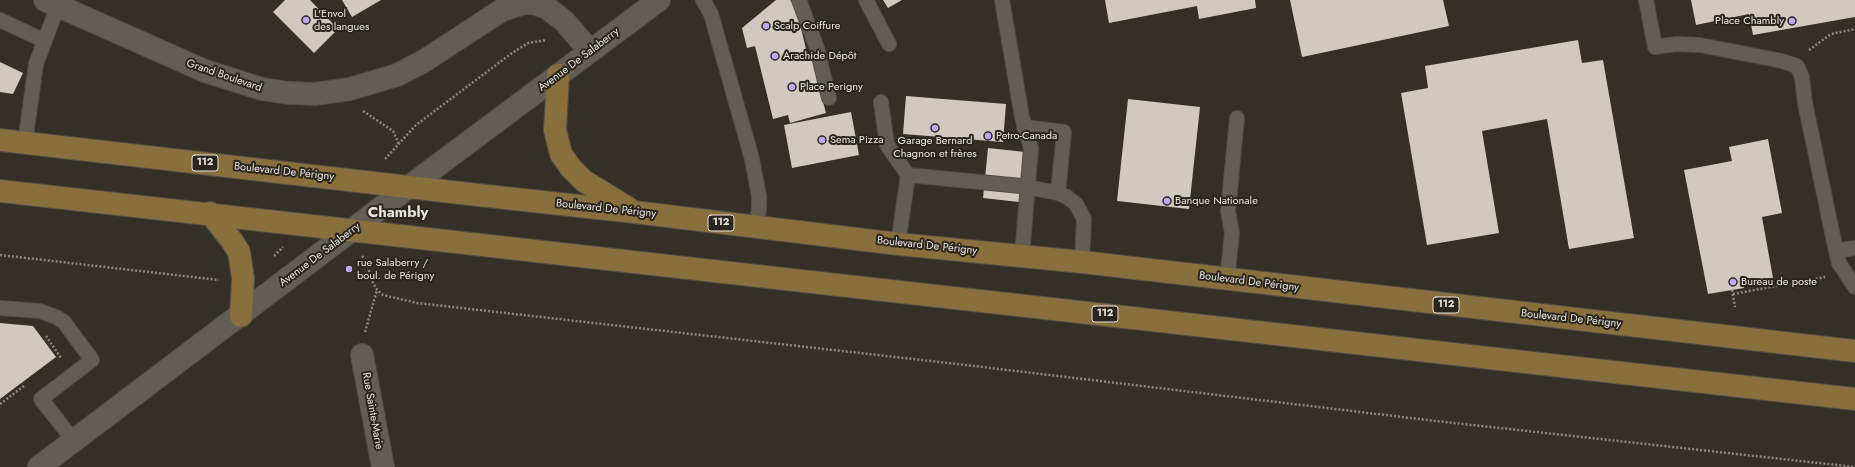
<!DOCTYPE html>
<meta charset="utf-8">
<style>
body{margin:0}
canvas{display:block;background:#343028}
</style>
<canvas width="1855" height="467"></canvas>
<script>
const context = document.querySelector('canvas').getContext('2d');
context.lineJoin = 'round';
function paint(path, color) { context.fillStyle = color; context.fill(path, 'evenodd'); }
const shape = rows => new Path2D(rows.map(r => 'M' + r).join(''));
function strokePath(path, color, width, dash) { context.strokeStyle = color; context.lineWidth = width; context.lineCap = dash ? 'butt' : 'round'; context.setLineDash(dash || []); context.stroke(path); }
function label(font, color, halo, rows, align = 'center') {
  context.font = font + ' Jost,sans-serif'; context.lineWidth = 4; context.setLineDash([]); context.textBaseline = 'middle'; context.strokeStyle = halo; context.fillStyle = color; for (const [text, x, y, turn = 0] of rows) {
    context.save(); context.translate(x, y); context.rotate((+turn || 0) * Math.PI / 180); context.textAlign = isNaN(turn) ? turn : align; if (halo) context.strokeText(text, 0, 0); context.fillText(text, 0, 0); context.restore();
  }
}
const building = shape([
 [285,0,310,0,338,29,314,53,273,12],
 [342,0,381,0,352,17],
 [776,0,790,0,796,8,809,61,812,60,826,113,790,123,788,115,773,119,755,46,747,48,742,28],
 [883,0,902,0,888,8],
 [1105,0,1255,0,1256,8,1199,19,1197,6,1109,23],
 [1290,0,1443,0,1449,26,1302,57],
 [1691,0,1855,0,1855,17,1753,35,1749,14,1696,25],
 [1578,40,1582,63,1603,60,1634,238,1569,249,1547,119,1482,131,1499,233,1427,245,1401,93,1428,88,1425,66],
 [0,62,23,73,13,94,0,92],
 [906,96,1006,104,1003,142,903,134],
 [1128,99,1200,107,1189,209,1117,201],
 [851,112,859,155,792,168,784,125],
 [1768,139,1782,213,1762,217,1773,278,1743,284,1744,288,1708,294,1684,170,1732,161,1729,147],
 [988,148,1025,152,1019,202,983,198],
 [0,323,33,326,56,357,0,399]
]);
const path = shape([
 [1809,50,1831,34,1855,29],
 [363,111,393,131,399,144],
 [385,159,416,125,512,53,528,43,547,40],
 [0,255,219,280],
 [274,256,283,247],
 [362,256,367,262,371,279,377,290,383,295,417,303,957,364,1436,421,1855,467],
 [1732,290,1735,307],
 [1733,294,1825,277],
 [365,332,377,290],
 [46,336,61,358],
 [0,404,24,386]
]);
const lane = shape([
 [703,0,711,14,752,159,759,196,759,209,756,227],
 [799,0,817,48,829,98],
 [866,0,889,44],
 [1002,0,1022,117,1031,148,1022,256],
 [1646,0,1655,47,1677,44,1700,45,1782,61,1797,66,1802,77,1805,103,1836,251,1839,263,1855,287],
 [0,20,45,41],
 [881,102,887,145,908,175],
 [1024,127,1064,132,1058,193],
 [25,143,36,64,58,6],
 [898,244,908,175,1021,186,1058,193,1067,197,1076,204,1084,219,1082,262],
 [1836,251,1855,248],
 [1227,280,1232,233,1228,211,1237,118],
 [0,308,40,311,56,317,64,322,92,360,41,399,74,441]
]);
const street = shape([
 [45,0,205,71,262,89,289,93,315,94,350,89,397,75,424,61,502,10,524,3,533,3,547,8,564,21,590,51],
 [362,355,383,467]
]);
const secondary = shape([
 [39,467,410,186,659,0]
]);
const primary = shape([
 [558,75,555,130,561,154,571,168,584,181,628,208],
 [0,140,478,195,634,212,898,244,1082,262,1855,351],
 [0,191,1855,399],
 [210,213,232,241,239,252,243,278,241,316]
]);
const markers = [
 [306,20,4,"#baaaf6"],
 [1792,21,4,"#baaaf6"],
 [766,26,4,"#baaaf6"],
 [775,56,4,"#baaaf6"],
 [792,87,4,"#baaaf6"],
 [935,128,4,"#baaaf6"],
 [988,136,4,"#baaaf6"],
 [822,140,4,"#baaaf6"],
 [1167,201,4,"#baaaf6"],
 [349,269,4,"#baaaf6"],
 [1733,282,4,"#baaaf6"]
];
const shields = [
 [205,163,26],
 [721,223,26],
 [1446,305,26],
 [1105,314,26]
];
const shieldNames = [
 ["112",205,163],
 ["112",721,223],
 ["112",1446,305],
 ["112",1105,314]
];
const poiNames = [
 ["L'Envol",314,14],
 ["des langues",314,27],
 ["Place Chambly",1784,21,"right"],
 ["Scalp Coiffure",774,26],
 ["Arachide Dépôt",783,56],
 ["Place Perigny",800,87],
 ["Petro-Canada",996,136],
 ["Sema Pizza",830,140],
 ["Garage Bernard",935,141,"center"],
 ["Chagnon et frères",935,154,"center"],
 ["Banque Nationale",1175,201],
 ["rue Salaberry /",357,263],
 ["boul. de Périgny",357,276],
 ["Bureau de poste",1741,282]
];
const streetNames = [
 ["Avenue De Salaberry",579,60,-37],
 ["Grand Boulevard",224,76,19],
 ["Boulevard De Périgny",284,172,6],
 ["Boulevard De Périgny",606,209,6],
 ["Boulevard De Périgny",927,246,6],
 ["Avenue De Salaberry",320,255,-37],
 ["Boulevard De Périgny",1249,282,7],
 ["Boulevard De Périgny",1571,319,6],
 ["Rue Sainte-Marie",372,411,80]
];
const districtNames = [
 ["Chambly",398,213]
];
paint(building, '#cfc9bf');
strokePath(lane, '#514d47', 16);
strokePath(street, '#514d47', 24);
strokePath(secondary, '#514d47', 24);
strokePath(primary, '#514d47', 24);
strokePath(path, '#8a8780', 2.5, [2, 2]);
strokePath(lane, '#635e55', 14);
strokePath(street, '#635e55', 22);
strokePath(secondary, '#635e55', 22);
strokePath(primary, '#886f3c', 22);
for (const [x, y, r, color] of markers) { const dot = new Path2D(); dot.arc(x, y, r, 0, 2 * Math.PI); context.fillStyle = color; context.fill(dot); strokePath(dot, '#2a261e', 1.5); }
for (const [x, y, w] of shields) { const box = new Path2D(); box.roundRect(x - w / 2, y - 8, w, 16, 3); context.fillStyle = '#2a261e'; context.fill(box); strokePath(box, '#e8e5e0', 1); }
label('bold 10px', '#e8e5e0', null, shieldNames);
label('11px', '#e8e5e0', '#2a261e', poiNames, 'left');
label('11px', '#e8e5e0', '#2a261e', streetNames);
label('bold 15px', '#e8e5e0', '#2a261e', districtNames);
</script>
